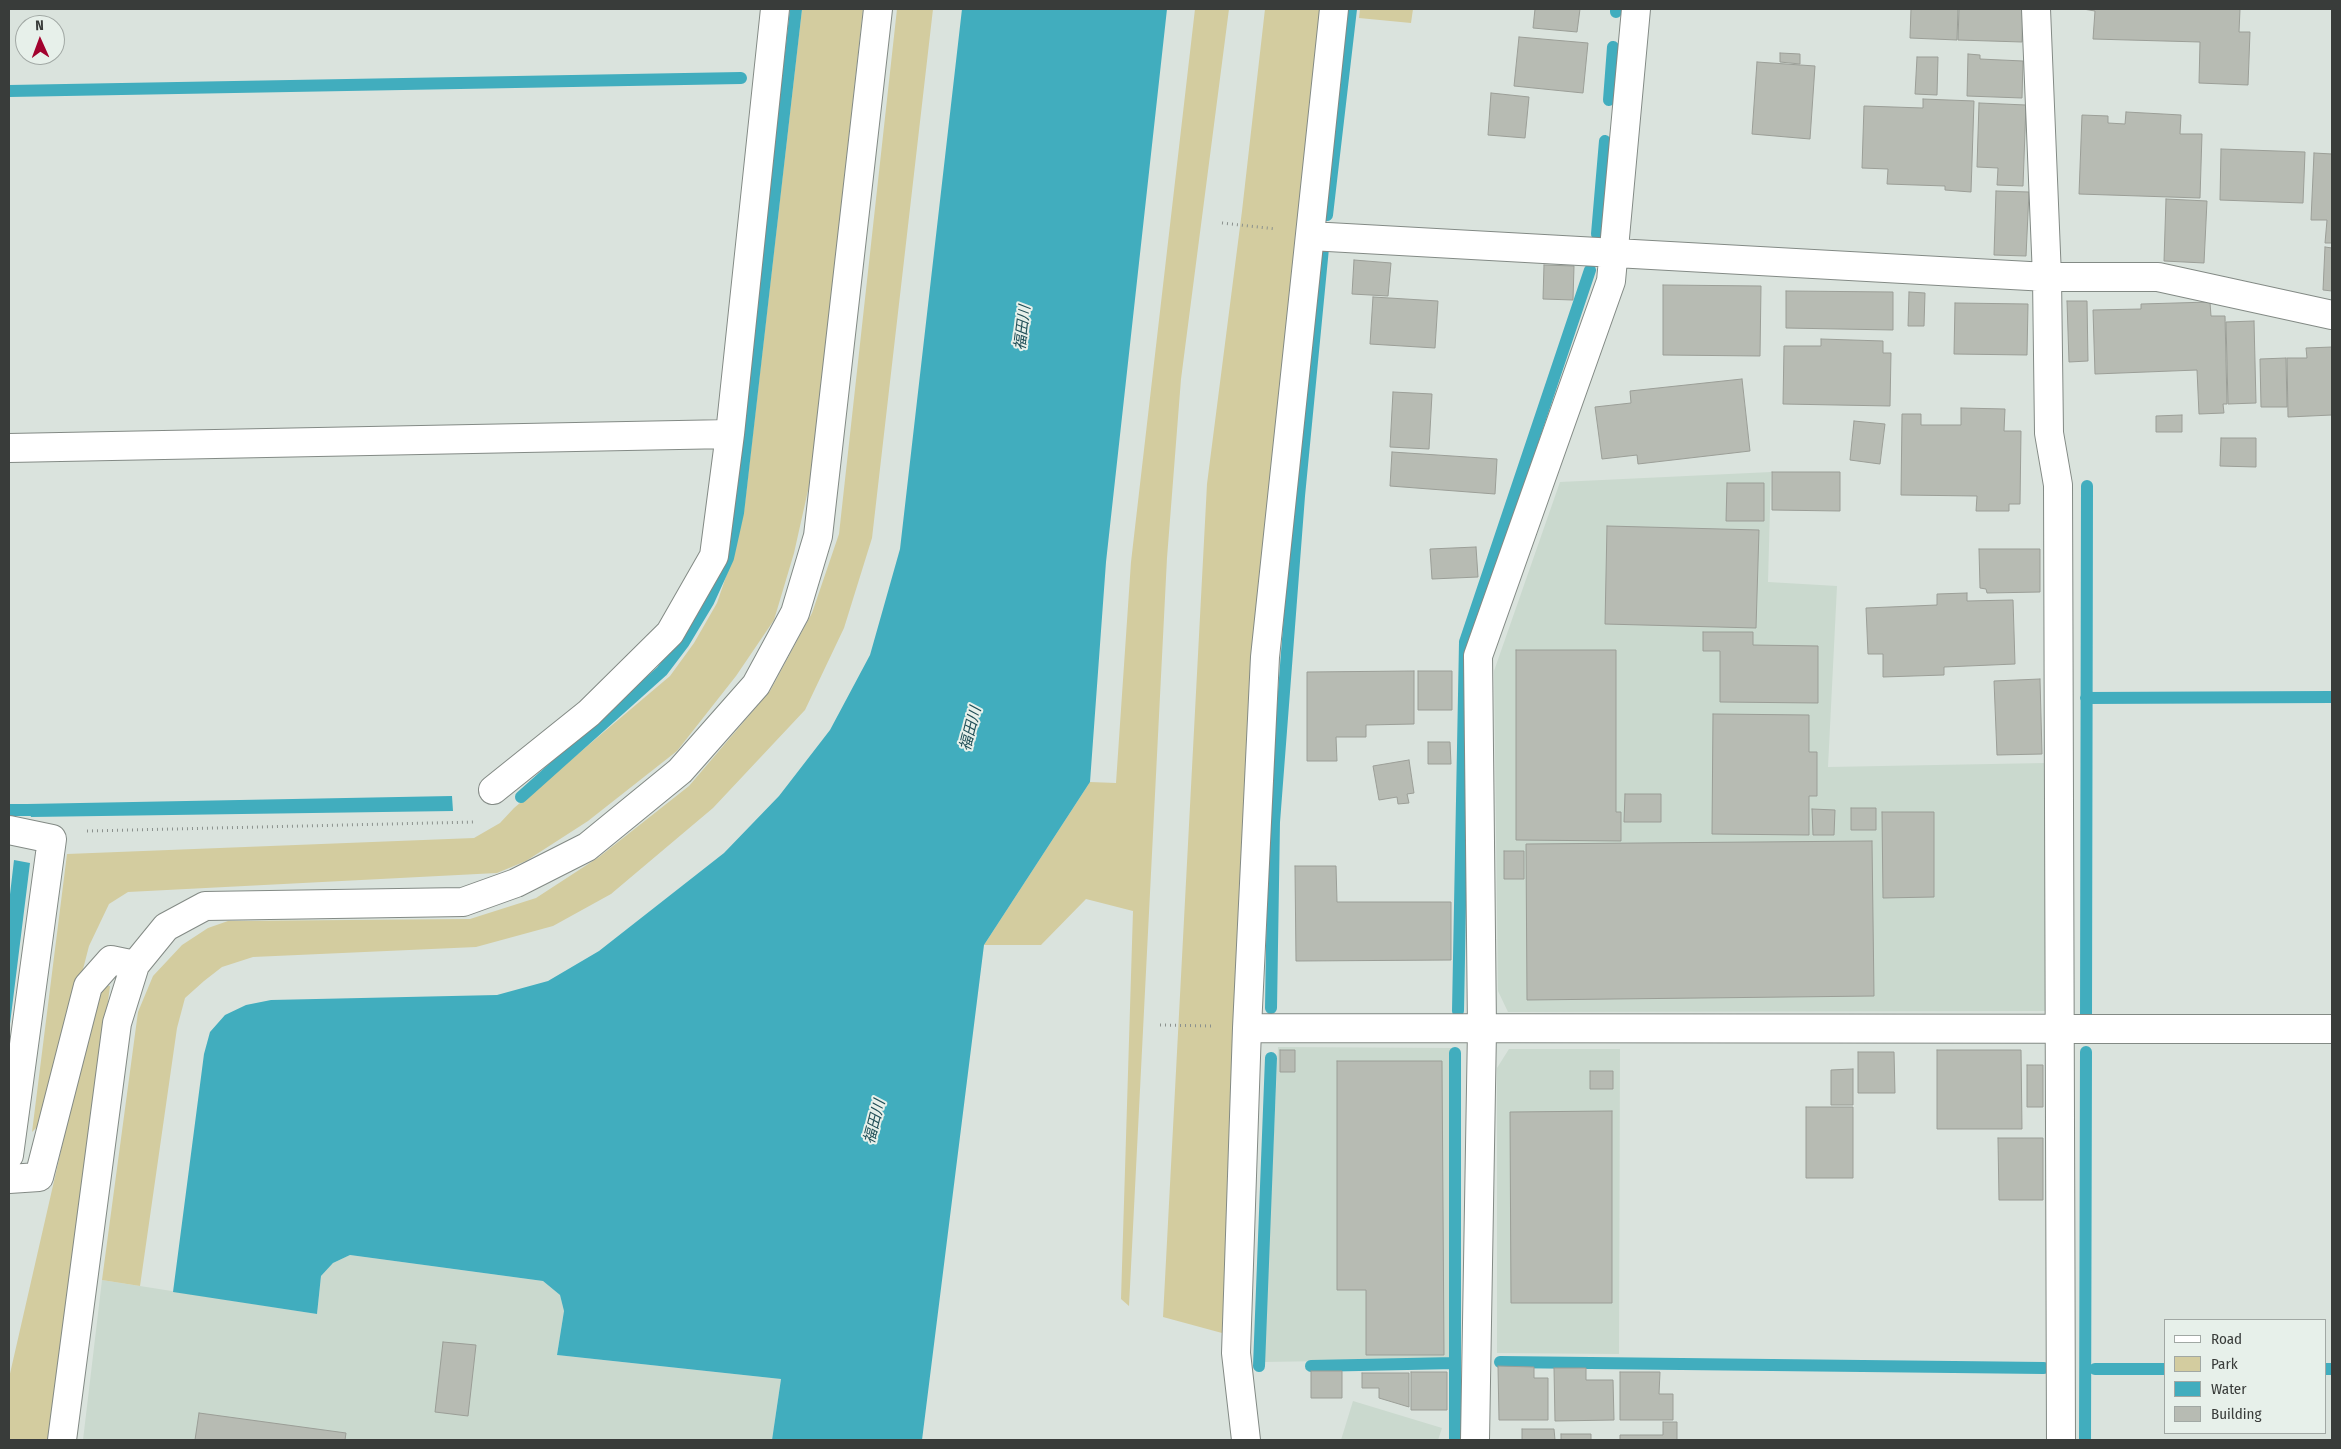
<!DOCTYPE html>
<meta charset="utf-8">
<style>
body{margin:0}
#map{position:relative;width:2341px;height:1449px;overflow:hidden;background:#dae3dd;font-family:"Fira Sans Condensed",sans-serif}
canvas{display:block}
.frame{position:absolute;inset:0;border:10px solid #393c3a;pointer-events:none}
.legend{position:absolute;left:2164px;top:1319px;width:162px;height:115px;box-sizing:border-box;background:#e7f0ea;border:1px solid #a1a8a4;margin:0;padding:6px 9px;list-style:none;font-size:15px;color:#393c3a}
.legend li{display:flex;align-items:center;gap:10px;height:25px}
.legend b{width:25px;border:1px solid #a1a8a4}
.north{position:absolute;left:15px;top:15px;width:50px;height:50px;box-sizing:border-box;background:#e7f0ea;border:1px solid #a1a8a4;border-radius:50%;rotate:358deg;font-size:14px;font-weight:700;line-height:20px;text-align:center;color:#393c3a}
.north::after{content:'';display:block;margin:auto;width:18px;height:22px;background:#a2022e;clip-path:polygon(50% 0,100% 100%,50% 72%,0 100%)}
</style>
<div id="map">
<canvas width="2341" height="1449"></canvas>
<div class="frame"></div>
<ul class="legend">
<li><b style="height:6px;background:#fff"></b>Road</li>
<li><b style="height:14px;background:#d3cc9f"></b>Park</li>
<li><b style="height:14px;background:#41adbe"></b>Water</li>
<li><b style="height:14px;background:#b7bbb3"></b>Building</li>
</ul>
<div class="north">N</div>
</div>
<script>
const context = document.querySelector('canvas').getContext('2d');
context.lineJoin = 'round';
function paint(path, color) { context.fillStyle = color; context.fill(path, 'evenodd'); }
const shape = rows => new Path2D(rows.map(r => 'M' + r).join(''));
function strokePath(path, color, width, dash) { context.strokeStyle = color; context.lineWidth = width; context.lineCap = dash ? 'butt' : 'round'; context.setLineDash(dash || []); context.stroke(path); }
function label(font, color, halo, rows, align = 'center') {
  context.font = font + ' "Fira Sans Condensed","Noto Sans JP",sans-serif'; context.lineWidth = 4; context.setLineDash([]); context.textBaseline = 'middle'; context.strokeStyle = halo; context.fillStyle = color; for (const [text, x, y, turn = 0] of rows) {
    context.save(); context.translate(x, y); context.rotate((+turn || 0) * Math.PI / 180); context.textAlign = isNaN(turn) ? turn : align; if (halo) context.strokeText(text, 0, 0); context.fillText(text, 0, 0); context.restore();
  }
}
const built = shape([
 [1771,472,1768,582,1837,586,1828,767,2045,763,2046,1011,1508,1012,1498,991,1494,671,1560,482],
 [1278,1047,1451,1048,1450,1359,1263,1362],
 [1509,1049,1620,1049,1619,1354,1497,1353,1497,1068],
 [350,1255,543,1281,560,1295,564,1311,557,1355,781,1379,772,1440,83,1440,102,1280,317,1314,321,1276,333,1263],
 [1353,1401,1442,1428,1438,1440,1341,1440]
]);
const green = shape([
 [802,9,863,9,811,477,794,553,774,620,736,676,677,751,588,821,526,861,497,873,128,892,109,904,89,946,44,1120,32,1132,67,854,474,838,500,823,514,808,670,676,694,643,717,603,732,559,744,511],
 [897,9,933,9,872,538,844,628,805,710,713,808,611,894,553,926,476,947,253,957,222,967,204,981,185,998,177,1028,140,1286,102,1280,138,1012,153,976,182,945,208,928,228,921,470,919,536,898,599,857,689,786,770,691,812,613,839,534],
 [1195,9,1229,9,1181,379,1167,558,1129,1306,1121,1299,1133,911,1086,899,1041,945,984,945,1090,782,1116,783,1131,562],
 [1265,9,1322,9,1252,652,1222,1333,1163,1317,1207,484,1242,211],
 [1360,9,1413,9,1411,23,1359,18],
 [103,985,110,986,51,1440,9,1440,9,1378,97,993]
]);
const water = shape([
 [962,9,1167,9,1106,562,1090,782,984,945,922,1440,772,1440,781,1379,557,1355,564,1311,560,1295,543,1281,350,1255,333,1263,321,1276,317,1314,173,1292,204,1054,210,1032,225,1015,246,1005,271,1000,497,995,548,981,599,951,724,853,779,796,830,730,870,655,900,549],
 [452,796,453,811,31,817,27,804],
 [14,860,30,863,9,1032,9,903]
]);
const stream = shape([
 [1616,12,1616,9],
 [9,91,741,78],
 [1609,100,1613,47],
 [1327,215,1351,9],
 [1597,234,1605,141],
 [2086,698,2332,697],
 [521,797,662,671,684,642,708,602,728,558,738,513,796,9],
 [9,810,46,810],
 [1271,1008,1274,822,1299,496,1323,248],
 [1458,1011,1465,642,1590,270],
 [2086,1016,2087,486],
 [1500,1362,2044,1368],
 [1259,1366,1271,1058],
 [1311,1366,1455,1363],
 [2095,1369,2165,1369],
 [2325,1369,2332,1369],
 [1455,1440,1455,1053],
 [2085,1440,2086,1052]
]);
const building = shape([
 [1535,9,1580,9,1577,32,1533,28,1535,9],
 [1911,9,1958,9,1957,40,1910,38,1911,9],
 [1959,9,2023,9,2022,42,1958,40,1959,9],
 [2083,9,2240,9,2239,32,2250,32,2248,85,2199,83,2200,42,2093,39,2095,11,2083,9],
 [1519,37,1588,43,1583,93,1514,86,1519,37],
 [1780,53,1800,54,1800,64,1780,62,1780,53],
 [1968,54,1980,55,1980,59,2023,61,2022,98,1967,96,1968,54],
 [1917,57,1938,57,1937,95,1915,94,1917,57],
 [1757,62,1815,66,1810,139,1752,134,1757,62],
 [1491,93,1529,97,1525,138,1488,135,1491,93],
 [1923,99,1974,101,1971,192,1945,190,1945,186,1887,184,1888,169,1862,168,1864,106,1923,108,1923,99],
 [1979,103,2026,105,2023,186,1997,185,1998,168,1977,167,1979,103],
 [2126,112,2181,115,2180,134,2202,134,2200,198,2079,194,2082,115,2108,116,2108,123,2125,124,2126,112],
 [2221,149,2305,152,2303,203,2220,200,2221,149],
 [2314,153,2332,154,2332,243,2325,243,2327,220,2311,220,2314,153],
 [1996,191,2029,192,2026,256,1994,255,1996,191],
 [2166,199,2207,201,2204,263,2164,261,2166,199],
 [2325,247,2332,248,2332,291,2323,290,2325,247],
 [1354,260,1391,263,1388,296,1352,294,1354,260],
 [1544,265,1574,266,1573,300,1543,299,1544,265],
 [1663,285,1761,286,1760,356,1663,355,1663,285],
 [1786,291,1893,292,1893,330,1786,328,1786,291],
 [1909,292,1925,293,1924,326,1908,326,1909,292],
 [1373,297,1438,301,1435,348,1370,344,1373,297],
 [2067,301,2087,301,2088,361,2069,362,2067,301],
 [2210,302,2211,316,2225,316,2227,404,2223,404,2224,413,2199,414,2197,370,2095,374,2093,310,2141,309,2141,304,2210,302],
 [1955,303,2028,304,2027,355,1954,354,1955,303],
 [2254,321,2256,403,2228,404,2226,322,2254,321],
 [1821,339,1883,341,1883,353,1891,353,1890,406,1783,404,1784,346,1821,346,1821,339],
 [2332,347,2332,415,2288,417,2287,358,2307,358,2306,348,2332,347],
 [2286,358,2287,407,2261,407,2260,359,2286,358],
 [1742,379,1750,451,1638,464,1637,455,1602,459,1595,407,1631,403,1630,391,1742,379],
 [1393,392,1432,394,1429,449,1390,447,1393,392],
 [1961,408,2005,409,2004,431,2021,431,2020,504,2009,504,2009,511,1976,511,1977,496,1901,495,1902,414,1921,414,1921,425,1961,425,1961,408],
 [2182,415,2182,432,2156,432,2156,416,2182,415],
 [1854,421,1885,424,1880,464,1850,460,1854,421],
 [2221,438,2256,438,2256,467,2220,466,2221,438],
 [1392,452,1497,459,1495,494,1390,486,1392,452],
 [1772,472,1840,472,1840,511,1772,510,1772,472],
 [1727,483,1764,483,1764,521,1726,521,1727,483],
 [1607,526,1759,530,1756,628,1605,624,1607,526],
 [1476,547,1478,577,1432,579,1430,549,1476,547],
 [1979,549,2040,549,2040,592,1987,593,1986,589,1980,588,1979,549],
 [1967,593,1967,601,2013,600,2015,664,1944,667,1944,675,1883,677,1883,654,1868,654,1866,608,1937,605,1937,594,1967,593],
 [1703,632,1753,632,1753,645,1818,646,1818,703,1720,702,1720,651,1703,651,1703,632],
 [1516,650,1616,650,1616,812,1621,812,1621,841,1516,840,1516,650],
 [1414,671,1414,724,1366,725,1366,737,1336,737,1337,761,1307,761,1307,672,1414,671],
 [1418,671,1452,671,1452,710,1418,710,1418,671],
 [2040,679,2042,754,1997,755,1994,681,2040,679],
 [1713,714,1809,715,1809,752,1817,752,1817,796,1809,796,1809,835,1712,834,1713,714],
 [1428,742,1450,742,1451,764,1428,764,1428,742],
 [1409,760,1414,793,1407,794,1409,803,1398,804,1397,797,1379,800,1373,766,1409,760],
 [1625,794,1661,794,1661,822,1624,822,1625,794],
 [1851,808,1876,808,1876,830,1851,830,1851,808],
 [1812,809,1835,810,1834,835,1813,835,1812,809],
 [1882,812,1934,812,1934,897,1883,898,1882,812],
 [1872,841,1874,996,1527,1000,1526,844,1872,841],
 [1504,851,1524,851,1524,879,1504,879,1504,851],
 [1295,866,1336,866,1337,902,1451,902,1451,960,1296,961,1295,866],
 [1280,1050,1295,1050,1295,1072,1280,1072,1280,1050],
 [1937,1050,2021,1050,2022,1129,1937,1129,1937,1050],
 [1858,1052,1894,1052,1895,1093,1858,1093,1858,1052],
 [1337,1061,1442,1061,1444,1355,1366,1355,1366,1290,1337,1290,1337,1061],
 [2027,1065,2043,1065,2043,1107,2027,1107,2027,1065],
 [1853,1069,1853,1105,1831,1105,1831,1070,1853,1069],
 [1590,1071,1613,1071,1613,1089,1590,1089,1590,1071],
 [1806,1107,1853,1107,1853,1178,1806,1178,1806,1107],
 [1612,1111,1612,1303,1511,1303,1510,1112,1612,1111],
 [1998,1138,2043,1138,2043,1200,1999,1200,1998,1138],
 [443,1342,476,1345,468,1416,435,1412,443,1342],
 [1498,1366,1534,1367,1534,1378,1548,1378,1548,1420,1499,1420,1498,1366],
 [1554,1368,1586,1368,1586,1380,1613,1380,1614,1420,1555,1421,1554,1368],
 [1311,1371,1342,1371,1342,1398,1311,1398,1311,1371],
 [1411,1372,1447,1372,1447,1410,1411,1410,1411,1372],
 [1620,1372,1660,1372,1659,1394,1673,1394,1673,1420,1620,1420,1620,1372],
 [1362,1373,1409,1373,1409,1407,1379,1398,1379,1388,1362,1388,1362,1373],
 [199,1413,346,1433,345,1440,195,1440,199,1413],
 [1663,1422,1677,1422,1677,1440,1620,1440,1620,1435,1663,1435,1663,1422],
 [1522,1429,1554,1429,1555,1440,1522,1440,1522,1429],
 [1561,1434,1591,1434,1591,1440,1561,1440,1561,1434]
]);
const path = shape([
 [1222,223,1276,229],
 [87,831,475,822],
 [1160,1025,1212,1026]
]);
const street = shape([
 [2036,9,2047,277,2049,433,2058,485,2061,1440],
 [1310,236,2047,277,2158,277,2332,315],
 [9,448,730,434],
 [493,790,589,713,670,633,714,556,730,434,775,9],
 [9,830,52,839,9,1155],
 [1247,1028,2332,1029],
 [9,1179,39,1177,88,986,111,960,135,965],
 [62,1440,117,1023,135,965,166,927,205,906,463,902,516,883,587,847,680,771,756,685,795,613,818,536,878,9],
 [1246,1440,1236,1353,1247,1028,1265,657,1334,9],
 [1475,1440,1482,1029,1478,656,1611,281,1636,9]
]);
const waterNames = [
 ["福田川",1023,328,-83],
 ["福田川",971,729,-76],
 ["福田川",875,1122,-76]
];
paint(built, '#cad9ce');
paint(green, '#d3cc9f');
paint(water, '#41adbe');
strokePath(stream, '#41adbe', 12);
paint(building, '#b7bbb3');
strokePath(building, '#9b9e97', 1);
strokePath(street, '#838a85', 30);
strokePath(path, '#8b918d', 3, [1, 4]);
strokePath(street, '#fff', 28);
label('italic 15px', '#214f57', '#e7f0ea', waterNames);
</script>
